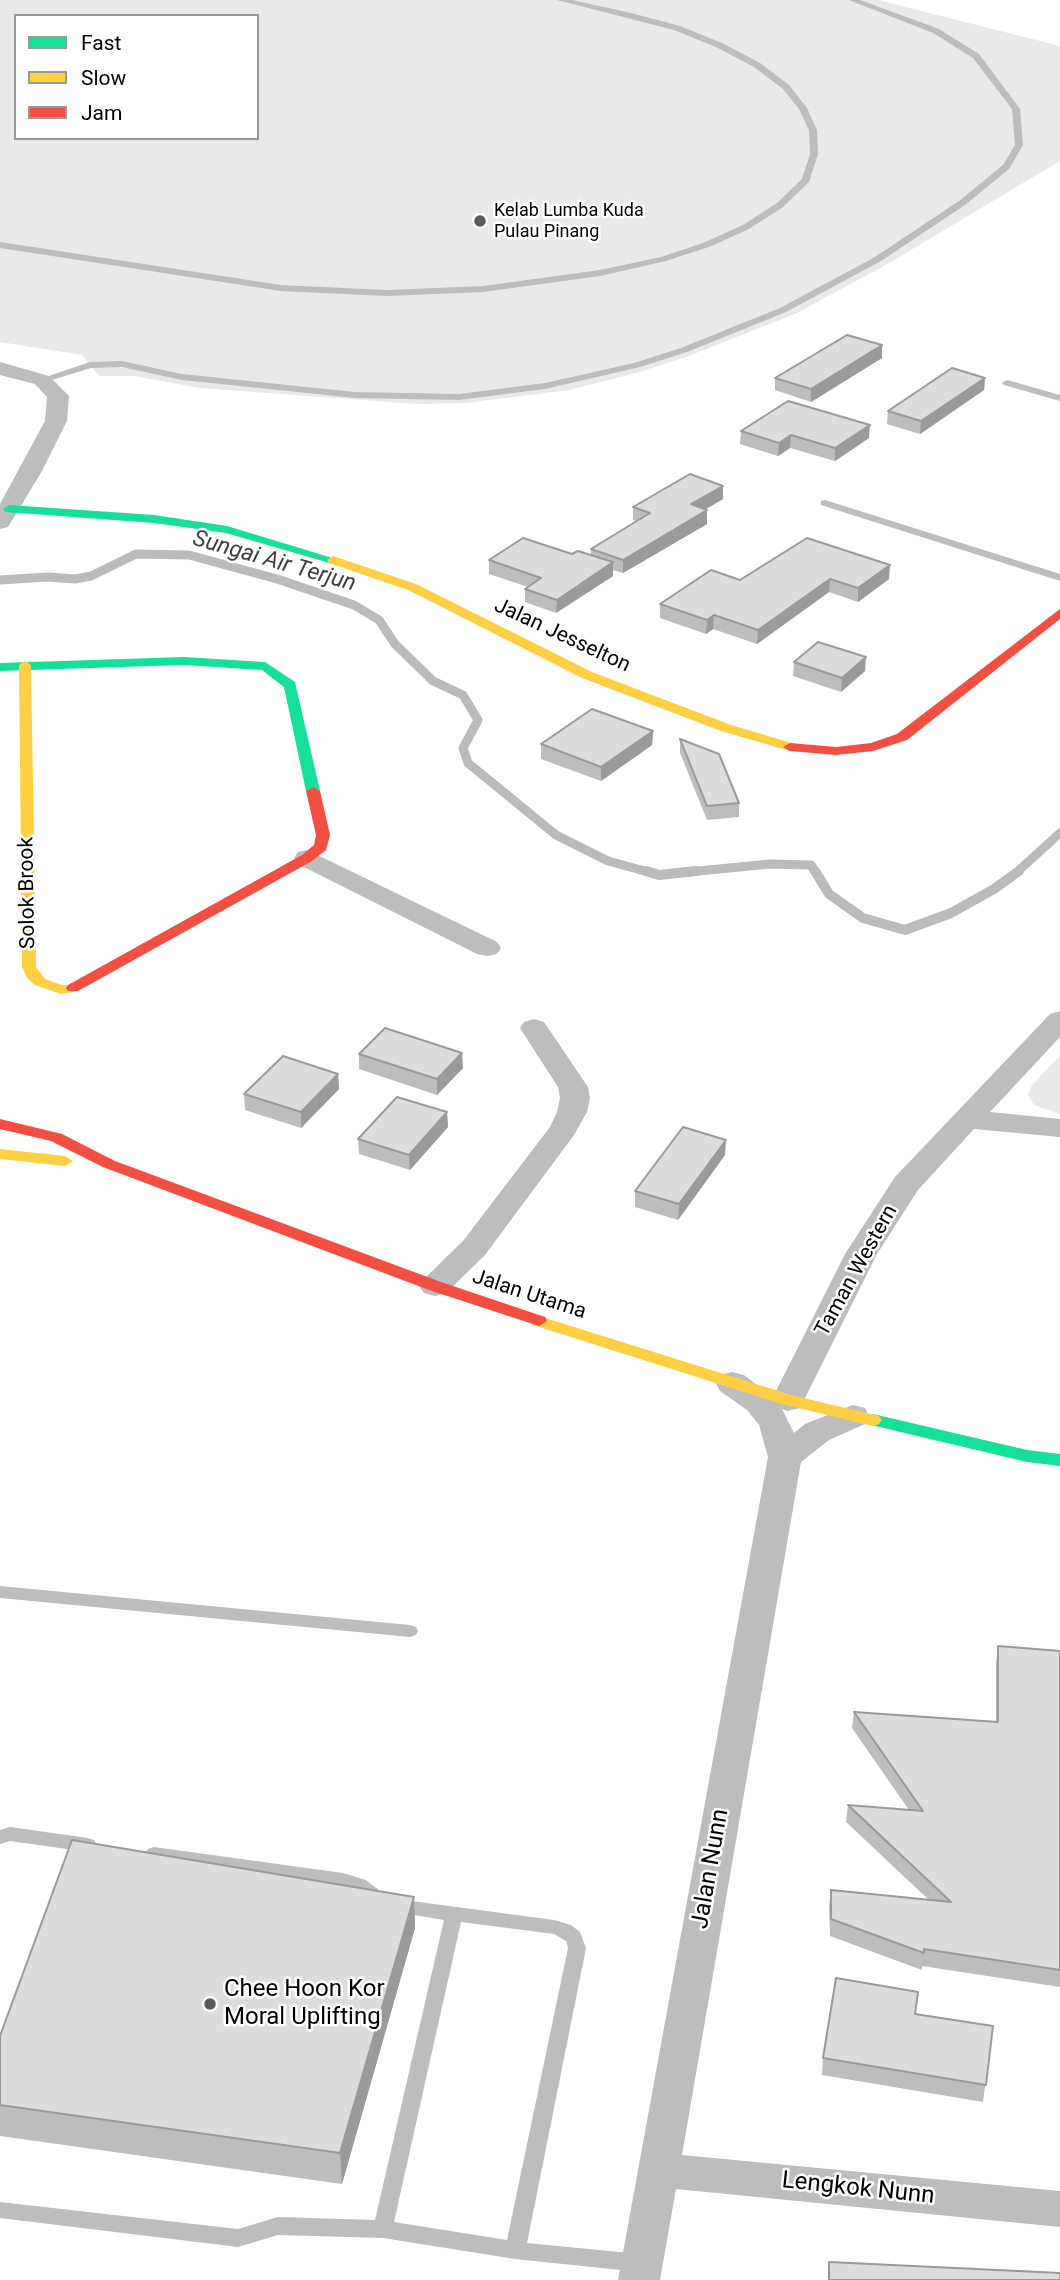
<!DOCTYPE html>
<style>
body{margin:0}
#map{position:relative;width:1060px;height:2280px;overflow:hidden;background:#fff;font-family:Roboto,sans-serif}
canvas{display:block}
.legend{position:absolute;left:14px;top:14px;width:245px;height:126px;box-sizing:border-box;background:#fff;border:2px solid #999;margin:0;padding:9px 12px;list-style:none;font-size:21px;color:#000}
.legend li{display:flex;align-items:center;gap:14px;height:35px}
.legend b{width:35px;border:2px solid #999}
</style>
<div id="map">
<canvas width="1060" height="2280"></canvas>
<ul class="legend">
<li><b style="height:9px;background:#16e098"></b>Fast</li>
<li><b style="height:9px;background:#ffcf43"></b>Slow</li>
<li><b style="height:9px;background:#f24e42"></b>Jam</li>
</ul>
</div>
<script>
const context = document.querySelector('canvas').getContext('2d');
context.lineJoin = 'round';
function paint(path, color) { context.fillStyle = color; context.fill(path, 'evenodd'); }
const shape = rows => new Path2D(rows.map(r => 'M' + r).join(''));
function strokePath(path, color, width, dash) { context.strokeStyle = color; context.lineWidth = width; context.lineCap = dash ? 'butt' : 'round'; context.setLineDash(dash || []); context.stroke(path); }
function label(font, color, halo, rows, align = 'center') {
  context.font = font + ' Roboto,sans-serif'; context.lineWidth = 5; context.setLineDash([]); context.textBaseline = 'middle'; context.strokeStyle = halo; context.fillStyle = color; for (const [text, x, y, turn = 0] of rows) {
    context.save(); context.translate(x, y); context.rotate((+turn || 0) * Math.PI / 180); context.textAlign = isNaN(turn) ? turn : align; if (halo) context.strokeText(text, 0, 0); context.fillText(text, 0, 0); context.restore();
  }
}
const green = shape([
 [0,0,878,0,1060,46,1060,161,884,266,795,314,686,357,636,373,570,390,466,403,417,404,200,388,134,376,99,376,82,355,0,342],
 [16,16,257,16,257,138,16,138],
 [1060,1056,1060,1114,1034,1105,1028,1095,1032,1085]
]);
const streamFar1 = shape([
 [0,580,48,577,75,579,91,576,136,554,189,555,277,579,354,605,379,620,395,644,433,681,463,695,478,720,463,748,468,763,556,835,608,861,652,873],
 [678,873,770,864,811,865,816,873],
 [1016,873,1060,833]
]);
const stream = shape([
 [646,871,659,875,696,871],
 [815,871,829,894,863,918,905,930,951,913,994,889,1019,871]
]);
const lane = shape([
 [557,0,572,0,627,12,680,26,722,43,760,63,789,85,807,108,817,130,818,154,809,182,783,207,749,229,709,247,666,261,600,276,483,292,387,296,281,291,0,248,0,242,281,285,387,290,483,286,600,270,661,257,703,243,743,225,777,203,802,179,810,154,809,130,799,109,783,89,754,67,716,47,674,30,557,0],
 [849,0,860,0,939,29,979,54,1020,109,1023,145,1009,169,965,205,881,261,786,312,687,352,640,367,545,389,459,400,355,398,182,380,122,367,91,368,42,383,37,380,90,362,122,361,182,374,355,392,459,394,545,383,634,363,681,348,780,308,875,257,959,201,1003,165,1015,145,1012,109,973,58,933,33,849,0],
 [1007,380,1060,395,1060,401,1004,385,1002,383,1007,380],
 [825,500,1060,574,1060,581,821,505,821,501,825,500],
 [0,1586,410,1625,416,1627,418,1631,416,1635,410,1637,0,1598,0,1586],
 [10,1827,88,1838,94,1840,97,1845,94,1850,88,1852,10,1841,0,1844,0,1830,10,1827],
 [154,1847,343,1873,366,1880,389,1898,554,1920,571,1925,580,1932,586,1948,527,2243,640,2254,647,2257,650,2263,647,2269,640,2272,515,2259,383,2238,278,2235,238,2247,0,2218,0,2202,238,2229,278,2217,375,2220,444,1920,378,1909,354,1890,343,1887,154,1861,148,1859,145,1854,148,1849,154,1847],
 [461,1922,554,1934,566,1941,568,1948,507,2240,394,2222,461,1922]
]);
const street = shape([
 [0,362,49,376,69,396,67,421,42,471,8,527,0,529,0,504,45,421,47,397,35,384,0,375,0,362],
 [307,850,497,942,501,948,497,954,487,956,477,954,298,864,294,858,298,852,307,850],
 [1060,1011,1060,1037,990,1112,1060,1119,1060,1137,974,1129,918,1190,877,1254,800,1408,788,1411,782,1409,794,1433,805,1424,853,1405,865,1408,869,1416,865,1424,829,1440,801,1462,682,2155,1060,2191,1060,2227,676,2189,660,2280,618,2280,768,1457,759,1425,747,1410,720,1391,716,1383,720,1375,732,1372,744,1375,773,1397,845,1254,895,1177,1050,1014,1060,1011],
 [534,1019,544,1022,588,1087,590,1098,587,1112,574,1135,485,1255,446,1293,435,1296,424,1293,419,1286,424,1279,463,1241,550,1127,557,1112,560,1098,558,1087,520,1028,524,1022,534,1019]
]);
const fast = shape([
 [9,505,154,515,227,526,339,560,333,564,226,533,154,523,5,512,3,509,9,505],
 [184,657,265,662,295,682,320,791,318,794,313,795,306,791,284,687,262,670,184,665,0,671,0,663,184,657],
 [873,1414,1027,1450,1060,1454,1060,1466,1027,1462,867,1424,864,1420,867,1416,873,1414]
]);
const slow = shape([
 [333,556,416,584,592,672,731,725,795,744,797,747,790,751,721,731,582,678,408,590,329,563,327,560,333,556],
 [25,661,31,665,36,967,45,979,62,985,78,985,80,988,78,991,61,994,35,985,27,978,22,967,19,665,25,661],
 [0,1149,65,1156,73,1161,65,1166,0,1159,0,1149],
 [539,1316,791,1395,879,1416,882,1420,879,1424,873,1426,782,1404,533,1325,531,1321,539,1316]
]);
const jam = shape([
 [1060,609,1060,619,907,740,873,751,836,755,790,751,783,747,790,743,836,747,871,743,897,734,1060,609],
 [313,787,320,791,330,835,326,850,312,861,78,991,68,991,66,988,68,985,302,855,314,845,316,835,306,791,313,787],
 [0,1119,62,1134,115,1161,441,1282,545,1317,547,1321,539,1326,429,1290,103,1167,51,1141,0,1129,0,1119]
]);
const wall = shape([
 [882,358,811,402,775,390,775,378],
 [985,378,984,390,920,434,887,424,888,411],
 [741,431,869,438,835,461,790,448,778,456,740,444],
 [723,486,723,499,705,509,707,524,623,573,613,570,613,576,556,613,525,602,525,589,528,587,489,574,489,560,572,554,591,555,591,549,636,521,633,520,633,507],
 [807,538,889,579,858,602,829,592,757,644,713,629,706,634,660,618,660,604,740,580],
 [794,662,865,671,841,692,793,676],
 [653,731,652,745,601,781,541,759,541,744],
 [680,739,739,803,739,817,707,820,680,753],
 [359,1054,463,1068,437,1095,359,1069],
 [338,1074,339,1089,301,1128,245,1110,244,1094],
 [447,1112,448,1127,410,1170,359,1154,358,1139],
 [725,1155,678,1220,635,1207,635,1191],
 [998,1646,1060,1651,1060,1987,922,1966,922,1970,830,1936,829,1907,831,1890,929,1900,846,1822,848,1805,909,1810,852,1728,854,1712,996,1722,996,1663],
 [414,1897,415,1928,342,2184,0,2136,0,2036],
 [916,2014,993,2026,983,2102,822,2075,823,2058]
]);
const shadedWall = shape([
 [882,345,882,358,811,402,811,389],
 [985,378,984,390,920,434,921,421],
 [870,425,869,438,835,461,835,448],
 [791,435,790,448,778,456,779,443],
 [723,486,723,499,691,518,691,504],
 [707,510,707,524,623,573,623,560],
 [613,562,613,576,556,613,557,600],
 [890,565,889,579,858,602,858,588],
 [830,579,829,592,757,644,758,630],
 [714,615,713,629,706,634,707,620],
 [866,657,865,671,841,692,842,678],
 [653,731,652,745,601,781,601,767],
 [462,1053,463,1068,437,1095,437,1079],
 [338,1074,339,1089,301,1128,301,1112],
 [447,1112,448,1127,410,1170,409,1155],
 [726,1140,725,1155,678,1220,679,1204],
 [414,1897,415,1928,342,2184,340,2153]
]);
const building = shape([
 [847,335,882,345,811,389,775,378,847,335],
 [952,368,985,378,921,421,888,411,952,368],
 [788,401,870,425,835,448,791,435,779,443,741,431,788,401],
 [690,474,723,486,691,504,707,510,623,560,591,549,650,513,633,507,690,474],
 [523,538,572,554,578,551,613,562,557,600,525,589,541,578,489,560,523,538],
 [807,538,890,565,858,588,830,579,758,630,714,615,707,620,660,604,711,570,740,580,807,538],
 [818,642,866,657,842,678,794,662,818,642],
 [592,709,653,731,601,767,541,744,592,709],
 [680,739,719,754,739,803,707,806,680,739],
 [385,1028,462,1053,437,1079,359,1054,385,1028],
 [283,1056,338,1074,301,1112,244,1094,283,1056],
 [397,1097,447,1112,409,1155,358,1139,397,1097],
 [683,1127,726,1140,679,1204,635,1191,683,1127],
 [998,1646,1060,1651,1060,1970,924,1949,924,1953,831,1919,831,1890,951,1902,848,1805,923,1811,854,1712,998,1722,998,1646],
 [72,1840,414,1897,340,2153,0,2105,0,2036,72,1840],
 [836,1978,918,1992,915,2014,993,2026,986,2085,823,2058,836,1978],
 [829,2262,1060,2273,1060,2280,829,2280,829,2262]
]);
const markers = [
 [480,221,7,"#595959"],
 [210,2004,7,"#595959"]
];
const farPoinames = [
 ["Kelab Lumba Kuda",494,211],
 ["Pulau Pinang",494,232]
];
const streetNames = [
 ["Jalan Jesselton",562,636,25],
 ["Solok Brook",28,893,-91],
 ["Taman Western",857,1271,-61],
 ["Jalan Utama",529,1295,18]
];
const waterNames = [
 ["Sungai Air Terjun",274,562,16]
];
const nearStreetnames = [
 ["Jalan Nunn",711,1869,-80],
 ["Lengkok Nunn",858,2189,6]
];
const nearPoinames = [
 ["Chee Hoon Kor",224,1990],
 ["Moral Uplifting",224,2018]
];
paint(green, '#e9e9e9');
strokePath(streamFar1, '#bbb', 9);
strokePath(stream, '#bbb', 10);
paint(lane, '#bdbdbd');
paint(street, '#bdbdbd');
paint(fast, '#16e098');
paint(slow, '#ffcf43');
paint(jam, '#f24e42');
paint(wall, '#bdbdbd');
paint(shadedWall, '#9a9a9a');
paint(building, '#dcdcdc');
strokePath(building, '#9a9a9a', 2);
for (const [x, y, r, color] of markers) { const dot = new Path2D(); dot.arc(x, y, r, 0, 2 * Math.PI); context.fillStyle = color; context.fill(dot); strokePath(dot, '#fff', 2.5); }
label('18px', '#000', '#fff', farPoinames, 'left');
label('21px', '#000', '#fff', streetNames);
label('italic 23px', '#3f3f3f', '#fff', waterNames);
label('24px', '#000', '#fff', nearStreetnames);
label('24px', '#000', '#fff', nearPoinames, 'left');
</script>
